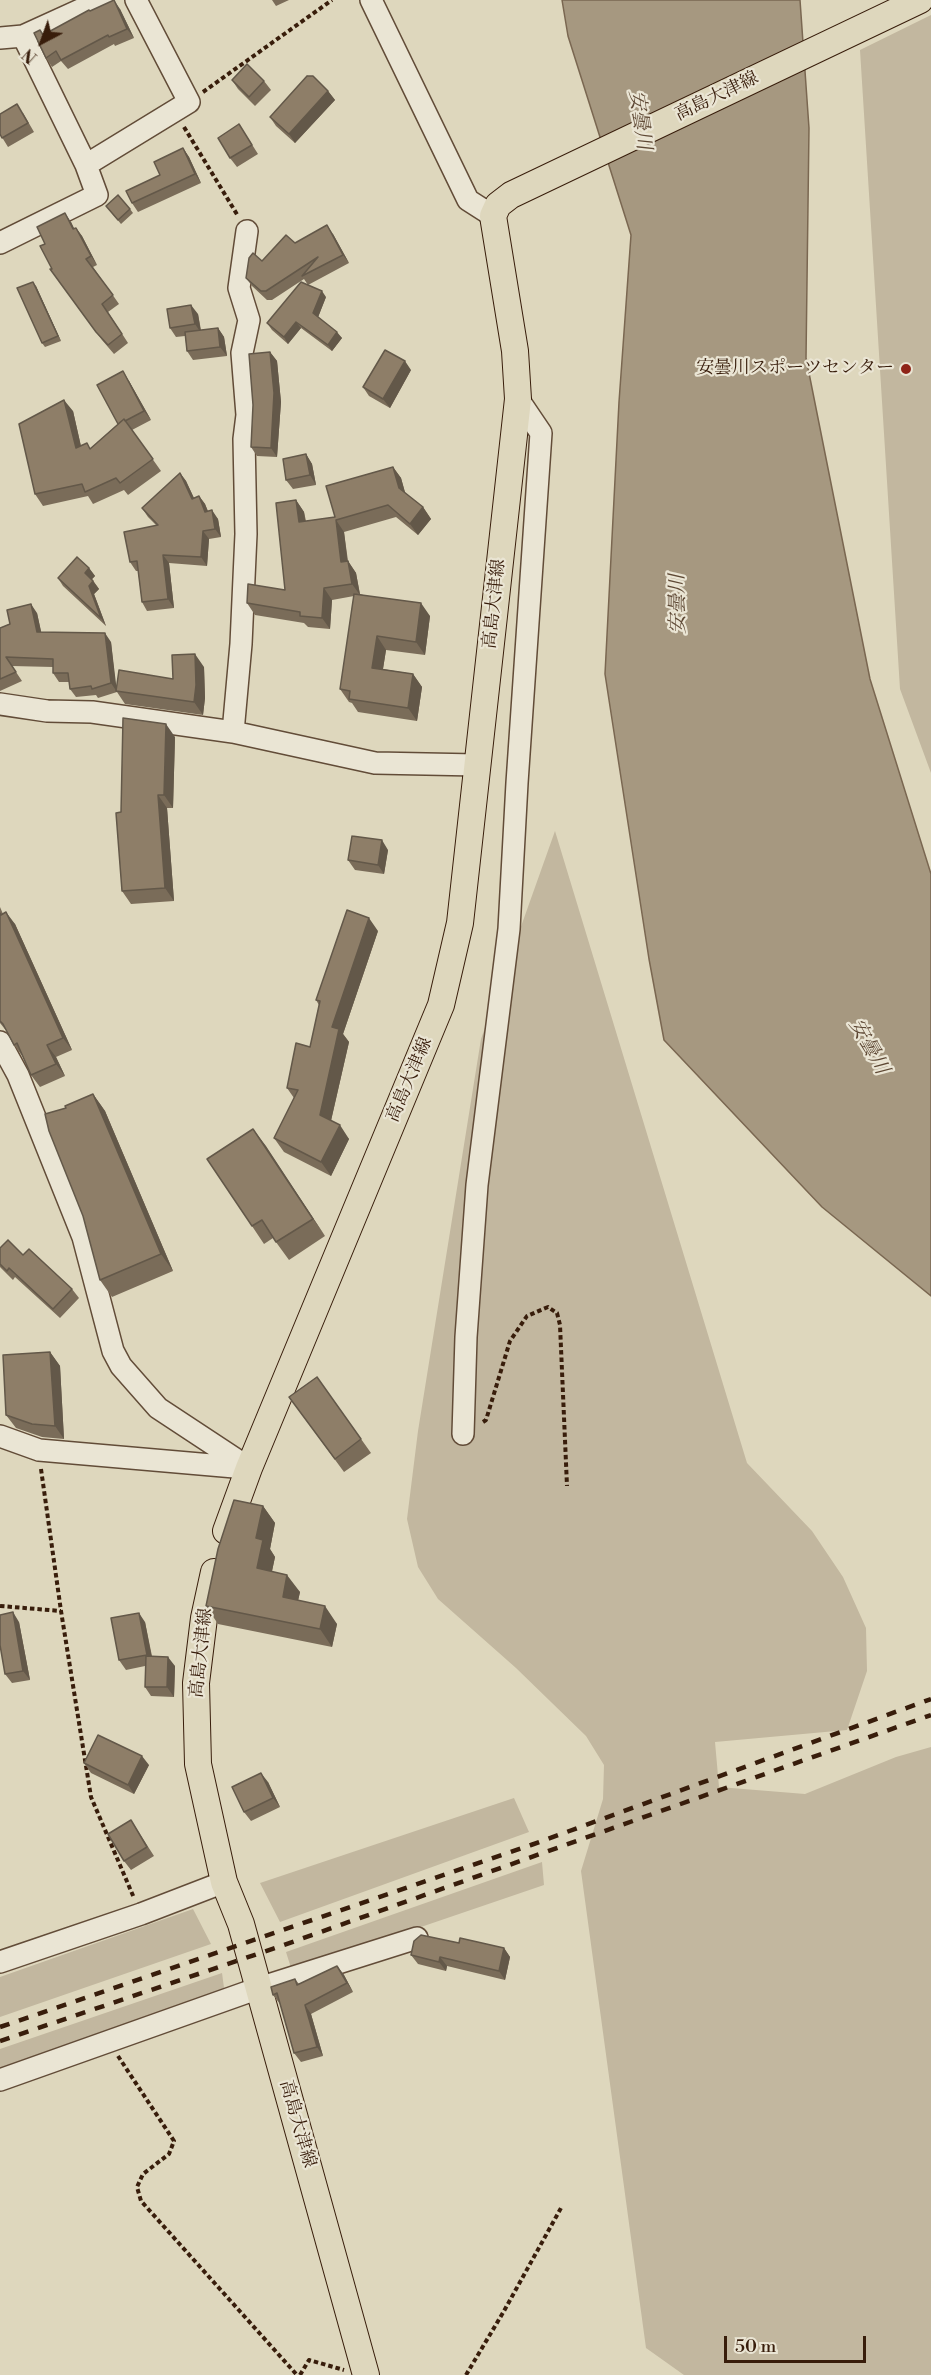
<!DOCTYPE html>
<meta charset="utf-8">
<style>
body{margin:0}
#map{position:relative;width:931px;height:2375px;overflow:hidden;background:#ded7bd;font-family:"Libre Bodoni",serif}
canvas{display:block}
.north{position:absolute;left:12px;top:12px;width:60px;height:60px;-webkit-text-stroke:4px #eae5d4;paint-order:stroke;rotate:221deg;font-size:16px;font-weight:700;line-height:24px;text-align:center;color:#381d0b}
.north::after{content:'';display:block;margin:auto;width:21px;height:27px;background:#381d0b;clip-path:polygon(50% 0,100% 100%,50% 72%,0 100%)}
.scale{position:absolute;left:724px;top:2336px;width:142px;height:27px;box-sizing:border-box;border:3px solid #381d0b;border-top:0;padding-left:8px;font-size:18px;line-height:21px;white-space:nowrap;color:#381d0b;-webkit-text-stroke:4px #eae5d4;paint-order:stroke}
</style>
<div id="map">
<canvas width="931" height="2375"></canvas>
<div class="north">N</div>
<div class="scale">50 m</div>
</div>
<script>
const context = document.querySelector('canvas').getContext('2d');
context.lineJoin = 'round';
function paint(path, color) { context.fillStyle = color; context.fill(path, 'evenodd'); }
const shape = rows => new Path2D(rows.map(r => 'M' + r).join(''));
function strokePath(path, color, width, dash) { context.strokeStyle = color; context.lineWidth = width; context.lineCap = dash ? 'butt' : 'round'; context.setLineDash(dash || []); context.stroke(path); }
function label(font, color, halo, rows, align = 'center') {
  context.font = font + ' "Libre Bodoni","Noto Serif JP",serif'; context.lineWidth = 4.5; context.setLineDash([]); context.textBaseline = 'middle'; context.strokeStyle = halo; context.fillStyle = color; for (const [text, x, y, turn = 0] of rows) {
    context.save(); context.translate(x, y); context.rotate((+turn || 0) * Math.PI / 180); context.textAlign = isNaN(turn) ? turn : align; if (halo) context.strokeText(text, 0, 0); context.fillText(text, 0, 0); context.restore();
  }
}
const green = shape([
 [931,15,931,773,900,689,860,50],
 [555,831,747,1463,812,1531,843,1577,866,1628,867,1671,847,1730,715,1742,719,1787,805,1794,896,1757,931,1747,931,2375,684,2375,646,2348,581,1871,603,1799,604,1765,586,1736,516,1668,438,1599,418,1567,407,1519,418,1431,481,1039],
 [514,1798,529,1832,280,1922,260,1883],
 [542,1862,544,1885,292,1971,286,1952],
 [193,1909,211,1944,0,2017,0,1977],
 [222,1973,225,1995,0,2073,0,2049]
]);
const water = shape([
 [562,0,800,0,809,128,806,358,870,679,931,874,931,1296,822,1207,664,1040,649,959,605,674,619,402,631,235,568,36,562,0]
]);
const path = shape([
 [203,92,332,0],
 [184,127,238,216],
 [483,1422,486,1420,510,1341,527,1316,548,1307,557,1313,560,1325,567,1486],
 [41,1469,61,1611,91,1797,134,1898],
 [0,1606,61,1611],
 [118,2056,174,2141,169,2154,143,2174,137,2187,141,2201,297,2375],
 [300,2375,309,2360,344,2370],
 [466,2375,504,2311,561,2208]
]);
const minor = shape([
 [371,0,468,200,493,216],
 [0,38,23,36,102,0],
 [86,165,189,102,136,0],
 [0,243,97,195,86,165,23,36],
 [0,704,47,711,92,712,233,732,375,763,477,765],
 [233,732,241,644,246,534,244,439,247,415,242,353,249,320,239,288,247,231],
 [0,1042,18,1075,83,1237,113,1351,121,1366,158,1408,249,1468],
 [463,1434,466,1337,477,1185,509,929,517,783,541,433,518,399],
 [0,1436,39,1450,246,1468],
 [0,1962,141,1914,224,1882],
 [0,2080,259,1988,417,1938]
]);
const major = shape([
 [226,1531,249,1468,441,1005,460,923,518,399,515,351,493,216,498,205,511,195,920,0],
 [214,1572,204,1618,196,1683,198,1764,224,1882,241,1924,366,2375]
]);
const rail = shape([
 [0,2027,531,1845,931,1699],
 [0,2041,284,1945,931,1715]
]);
const wall = shape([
 [272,0,289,0,276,6],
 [120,9,134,38,115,46,114,44,68,69,61,61,52,67,46,58,43,35,90,11],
 [232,80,264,81,271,90,255,106,238,89],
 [328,91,335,100,295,143,276,126,270,117],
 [23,113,34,132,8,147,0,134],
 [239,124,258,154,237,167,230,158],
 [183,148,189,157,201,183,138,212,132,203,160,175],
 [106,206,130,209,133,213,121,224],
 [71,222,74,229,76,228,82,236,97,265,93,267,119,304,108,312,128,343,114,354,102,340,50,269,52,269,45,244],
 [333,234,349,263,308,285,304,279,272,300,267,300,252,286,246,278,262,261,295,243],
 [36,286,61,341,45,347,42,343],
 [326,297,318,317,342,338,332,351,301,328,288,344,272,330,267,323],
 [198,314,201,330,218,328,224,337,227,356,193,360,187,351,185,336,176,337,170,328],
 [270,352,277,361,281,402,277,457,257,456,251,447],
 [411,370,390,408,369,396,363,387],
 [129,381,151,420,132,430,161,471,128,495,124,490,93,504,88,496,43,506,35,494,73,411,81,446,91,448,118,424],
 [306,454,312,464,316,485,293,489,286,480],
 [393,467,401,478,405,493,423,507,431,519,418,535,396,517,344,532,348,561,356,573,360,594,430,616,425,655,386,650,383,669,413,674,422,687,417,721,358,712,352,703,349,702,340,689,354,596,332,600,330,629,308,627,304,623,255,615,247,603,285,590,296,500,304,512,306,521,335,517],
 [180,473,186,481,194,498,199,496,205,504,208,511,218,519,221,537,209,539,207,566,169,563,174,608,147,611,142,602,138,571,136,571,130,562,156,525,148,517,142,508],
 [89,568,95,576,92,579,99,589,94,594,106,626,63,586,58,578],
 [37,613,41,632,111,642,116,690,173,679,204,667,205,698,203,715,125,704,117,692,98,698,96,695,76,697,70,689,69,682,59,682,53,673,53,667,12,666,22,681,0,691,0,628],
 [175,737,173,808,167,808,174,901,131,904,122,891],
 [388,850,384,874,355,870,348,860],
 [0,907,3,914,15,924,72,1050,56,1057,65,1076,40,1087,31,1075,23,1057,14,1045,8,1033,0,1023],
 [378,931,343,1034,349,1042,331,1121,349,1139,331,1176,284,1152,274,1138,294,1098,287,1088,310,1047,319,1005,316,1000],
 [93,1094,105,1111,173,1271,112,1297,100,1280,66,1108],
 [253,1129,325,1236,289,1260,273,1238,264,1244,252,1226],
 [0,1248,23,1255,72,1289,79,1298,60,1318,15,1277,13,1280,0,1267],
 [50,1352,60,1366,64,1439,42,1437,16,1428,6,1415],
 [317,1377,371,1453,344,1472,289,1397],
 [263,1506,275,1523,270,1549,275,1557,272,1571,300,1592,298,1600,337,1624,332,1647,218,1624,206,1606],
 [19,1622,30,1680,12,1683,5,1674],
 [145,1622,152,1656,175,1666,174,1697,151,1696,145,1687,145,1666,126,1670,119,1660],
 [84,1763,149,1765,134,1794,91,1773],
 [268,1782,280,1807,251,1821,244,1812],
 [131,1820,154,1856,131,1870,124,1861],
 [504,1948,510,1957,505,1980,447,1966,446,1971,418,1964,411,1955],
 [337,1966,344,1975,353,1992,311,2014,323,2056,301,2062,294,2053,280,2004,273,1995,295,1979,299,1984]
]);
const shadedWall = shape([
 [114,0,120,9,134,38,127,29],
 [328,91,335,100,295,143,289,134],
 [183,148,189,157,201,183,195,174],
 [65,213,71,222,79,238,73,229],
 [327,225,333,234,349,263,343,255],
 [76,228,82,236,97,265,91,256],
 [33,282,36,286,61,341,58,336],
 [322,291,326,297,317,320,313,313],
 [191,305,198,314,201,333,195,324],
 [296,322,301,328,288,344,284,337],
 [218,328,224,337,227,356,220,347],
 [337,332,342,338,332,351,328,345],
 [270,352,277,361,281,402,277,457,271,448],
 [405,361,411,370,390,408,383,399],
 [123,371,129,381,151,420,144,411],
 [64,400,73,411,84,460,76,448],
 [306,454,312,464,316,485,310,475],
 [393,467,401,478,407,499,399,488],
 [180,473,186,481,198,507,192,499],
 [199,496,205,504,211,520,205,512],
 [296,500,304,512,307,533,299,522],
 [423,507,431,519,418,535,410,524],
 [212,510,218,519,221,537,215,529],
 [336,520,344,532,349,574,341,562],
 [203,531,209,539,207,566,201,557],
 [163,555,169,563,174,608,168,599],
 [348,561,356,573,360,595,352,584],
 [89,568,95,576,90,581,85,573],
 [93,581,99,589,94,594,106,626,101,618,89,586],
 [324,588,332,600,330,629,322,618],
 [421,603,430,616,425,655,416,642],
 [31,604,37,613,43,640,37,632],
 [105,633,111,642,117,692,111,683],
 [377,636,386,650,381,681,372,668],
 [195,654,204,667,205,698,203,715,194,702],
 [413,674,422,687,417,721,408,708],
 [166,724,175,737,173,808,164,795],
 [158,795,167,808,174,901,165,888],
 [382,840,388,850,384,874,378,865],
 [6,912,15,924,72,1050,63,1038],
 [369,918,378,931,343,1034,349,1042,329,1129,320,1115,332,1027],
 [47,1045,56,1057,65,1076,56,1064],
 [93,1094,105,1111,173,1271,161,1254],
 [340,1125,349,1139,331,1176,321,1162],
 [253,1129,266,1146,325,1236,313,1219],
 [50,1352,60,1366,64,1439,55,1426],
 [263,1506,275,1523,270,1549,275,1557,269,1585,257,1568,256,1538],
 [287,1575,300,1592,295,1615,283,1597],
 [325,1606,337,1624,332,1647,320,1629],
 [13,1612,19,1622,30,1680,23,1671],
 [139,1613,145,1622,153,1664,147,1655],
 [168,1657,175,1666,174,1697,167,1687],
 [142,1756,149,1765,134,1794,128,1785],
 [261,1773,268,1782,280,1807,273,1798],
 [504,1948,510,1957,505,1980,499,1971],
 [440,1957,447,1966,446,1971,439,1962],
 [337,1966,344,1975,353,1992,347,1983],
 [305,2005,311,2014,323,2056,317,2047]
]);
const building = shape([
 [114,0,127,29,109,37,108,35,61,60,56,51,46,58,34,33,40,30,43,35,89,10,90,11,114,0],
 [247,64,264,81,249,97,232,80,247,64],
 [307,76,313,76,328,91,289,134,270,117,307,76],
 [17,104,28,123,2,138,0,134,0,114,17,104],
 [239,124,252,145,230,158,218,138,239,124],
 [183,148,195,174,132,203,126,191,160,175,154,162,183,148],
 [118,195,130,209,118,220,106,206,118,195],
 [65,213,73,229,76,228,91,256,86,259,113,295,102,304,122,334,108,345,96,332,50,269,52,269,40,246,45,244,37,227,65,213],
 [327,225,343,255,302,276,318,257,266,291,261,291,246,278,249,258,253,253,262,261,286,235,295,243,327,225],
 [33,282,58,336,42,343,17,288,33,282],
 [301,282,322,291,313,313,337,332,328,345,296,322,284,337,267,323,301,282],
 [191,305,195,324,170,328,167,309,191,305],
 [218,328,220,347,187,351,185,332,218,328],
 [385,350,405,361,383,399,363,387,385,350],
 [270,352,274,393,271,448,251,447,253,405,249,354,270,352],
 [123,371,144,411,125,421,124,419,118,424,97,385,123,371],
 [64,400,76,448,87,443,90,449,124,419,153,459,120,483,116,478,85,492,82,484,35,494,19,424,64,400],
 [306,454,310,475,286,480,283,459,306,454],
 [393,467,399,488,423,507,410,524,388,505,336,520,341,562,348,561,352,584,324,588,322,618,300,616,300,612,247,603,248,584,285,590,276,503,296,500,299,522,335,517,326,486,393,467],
 [180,473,192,499,199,496,205,512,212,510,215,529,203,531,201,557,163,555,168,599,142,602,137,561,130,562,124,532,158,525,142,508,180,473],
 [77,557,89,568,85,573,93,581,89,586,101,618,58,578,77,557],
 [354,594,421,603,416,642,377,636,372,668,413,674,408,708,349,699,350,691,340,689,354,594],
 [31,604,37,632,105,633,111,683,92,689,91,686,70,689,68,673,53,673,53,659,6,657,16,672,0,679,0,628,10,624,7,610,31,604],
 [195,654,196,685,194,702,116,691,119,670,173,679,172,655,195,654],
 [123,718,166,724,164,795,158,795,165,888,122,891,116,813,121,812,123,718],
 [352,836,382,840,378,865,348,860,352,836],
 [347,910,369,918,332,1027,339,1029,320,1115,340,1125,321,1162,274,1138,298,1090,287,1088,296,1043,310,1047,320,1001,316,1000,347,910],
 [6,912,63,1038,47,1045,56,1064,31,1075,17,1043,14,1045,3,1024,0,1021,0,913,1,915,6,912],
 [93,1094,161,1254,100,1280,83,1216,49,1131,45,1114,66,1108,65,1106,93,1094],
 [253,1129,313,1219,276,1242,262,1220,252,1226,207,1159,253,1129],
 [8,1240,23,1255,29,1249,72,1289,53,1309,9,1268,7,1271,0,1264,0,1248,8,1240],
 [50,1352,55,1426,32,1424,6,1415,3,1355,50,1352],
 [317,1377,361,1439,335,1459,289,1397,317,1377],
 [234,1500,263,1506,256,1538,263,1540,257,1568,287,1575,283,1597,325,1606,320,1629,206,1606,218,1549,234,1500],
 [13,1612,23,1671,5,1674,0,1645,0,1615,13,1612],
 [139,1613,147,1655,119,1660,111,1618,139,1613],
 [146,1656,168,1657,167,1687,145,1687,146,1656],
 [98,1735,142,1756,128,1785,84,1763,98,1735],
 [261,1773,273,1798,244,1812,232,1787,261,1773],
 [131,1820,147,1847,124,1861,108,1834,131,1820],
 [421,1935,459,1943,460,1938,504,1948,499,1971,440,1957,439,1962,411,1955,414,1941,421,1935],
 [337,1966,347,1983,305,2005,317,2047,294,2053,277,1993,273,1995,271,1987,295,1979,297,1985,337,1966]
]);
const markers = [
 [906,369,6,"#8f2418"]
];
const streetNames = [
 ["高島大津線",717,97,-26],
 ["高島大津線",495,604,-84],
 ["高島大津線",410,1080,-67],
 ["高島大津線",202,1653,-84],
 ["高島大津線",297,2124,74]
];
const poiNames = [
 ["安曇川スポーツセンター",894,369]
];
const waterNames = [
 ["安曇川",639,120,82],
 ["安曇川",679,604,-91],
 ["安曇川",868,1047,61]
];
paint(green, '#c2b79f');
paint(water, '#a69880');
strokePath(water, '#7a6751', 1.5);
strokePath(minor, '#624c38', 24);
strokePath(major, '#381d0b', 28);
strokePath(path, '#381d0b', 4, [4.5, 3]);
strokePath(minor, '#eae5d4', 21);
strokePath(major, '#ded7bd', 26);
strokePath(rail, '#381d0b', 4.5, [10, 10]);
paint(wall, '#7a6c59');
paint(shadedWall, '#635849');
paint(building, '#8e7e68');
strokePath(building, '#635849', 1.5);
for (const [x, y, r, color] of markers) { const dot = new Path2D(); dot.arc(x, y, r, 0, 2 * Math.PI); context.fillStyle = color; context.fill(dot); strokePath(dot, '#eae5d4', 2); }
label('18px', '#381d0b', '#eae5d4', streetNames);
label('18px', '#381d0b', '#eae5d4', poiNames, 'right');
label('italic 20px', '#5e4834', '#eae5d4', waterNames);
</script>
